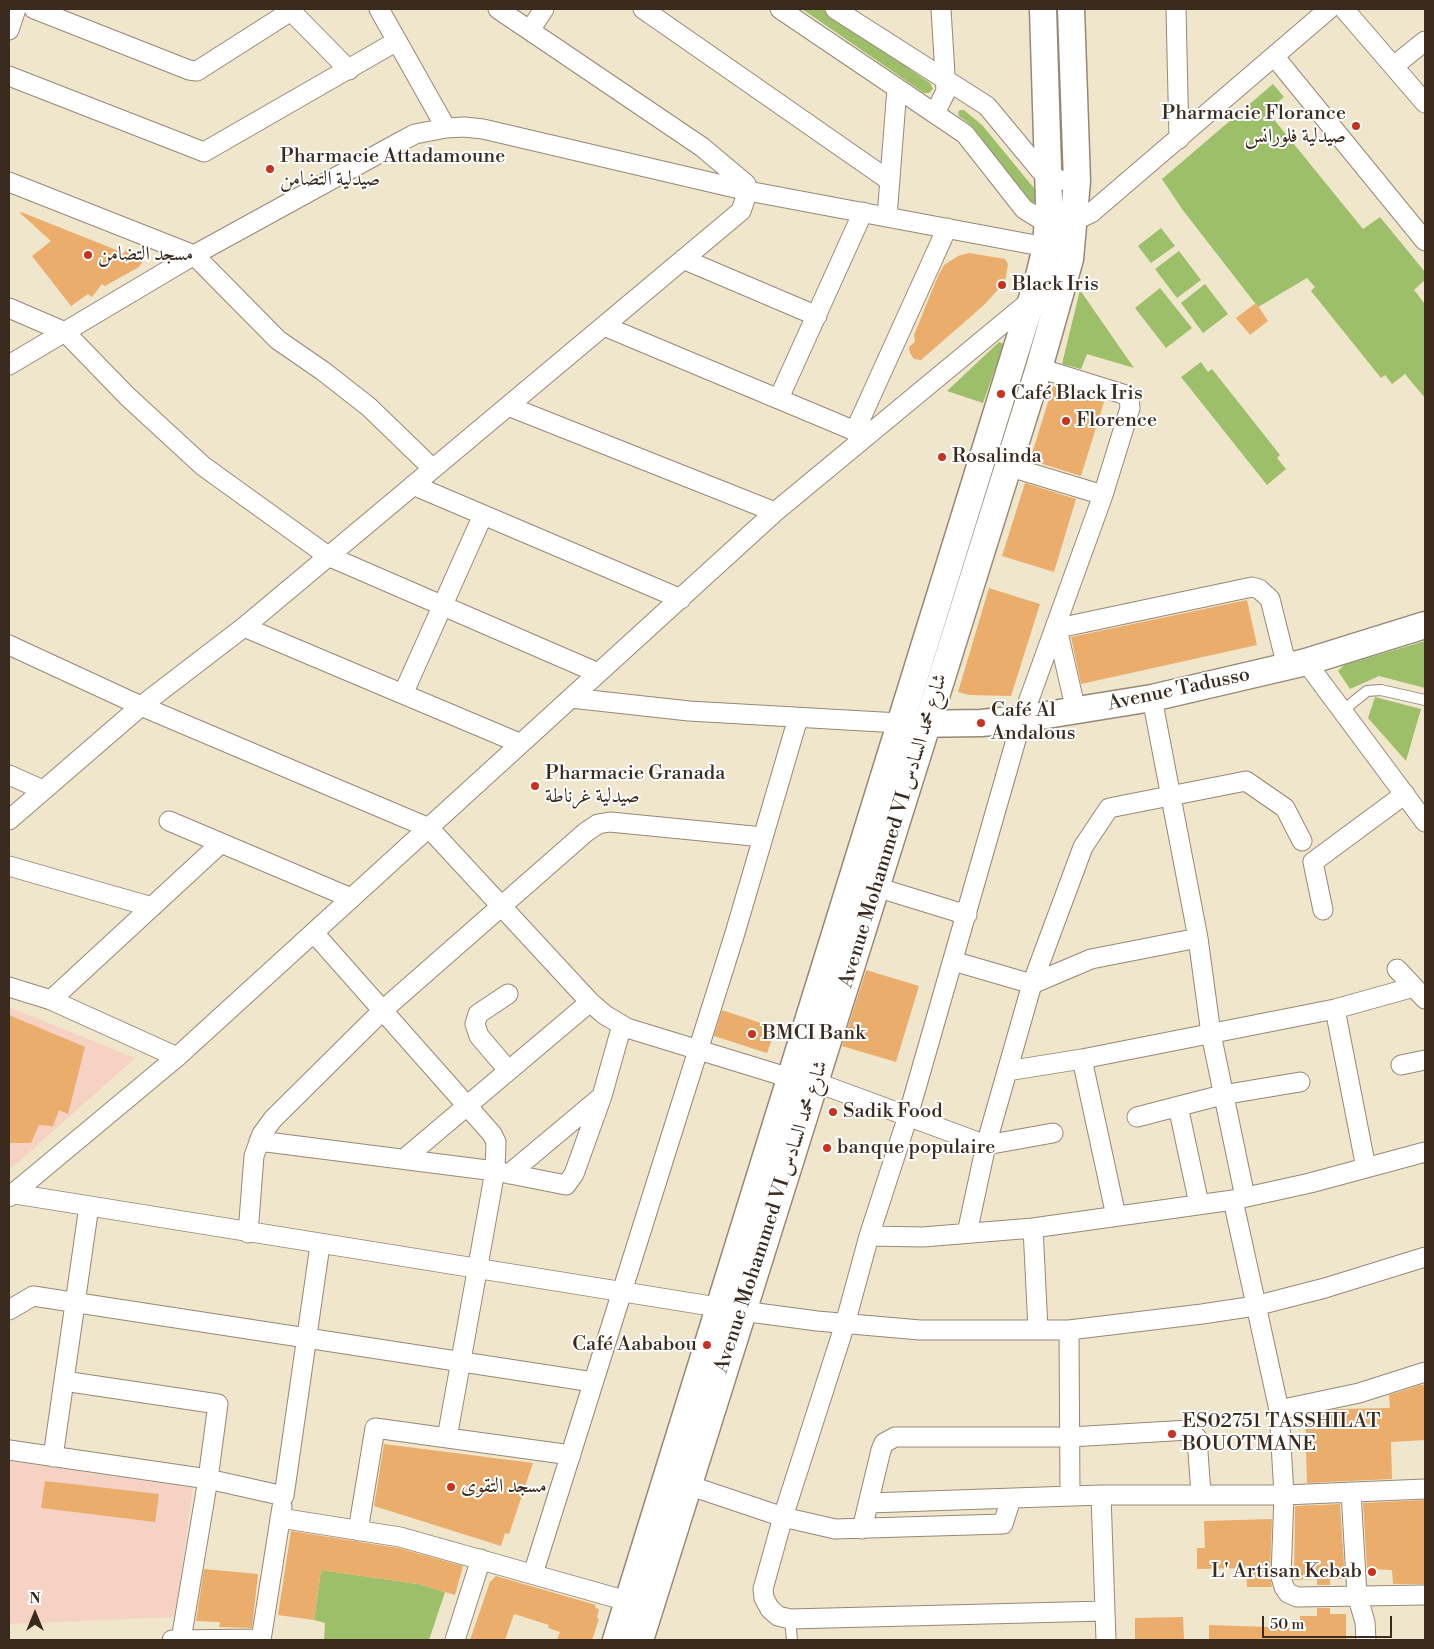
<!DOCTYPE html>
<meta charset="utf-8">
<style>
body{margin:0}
#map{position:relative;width:1434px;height:1649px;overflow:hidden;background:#f0e6cc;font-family:"Libre Bodoni",serif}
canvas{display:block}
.frame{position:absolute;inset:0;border:10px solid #3b2a1e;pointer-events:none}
.north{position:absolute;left:10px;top:1589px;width:50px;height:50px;-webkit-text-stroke:4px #fff;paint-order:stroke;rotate:0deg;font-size:14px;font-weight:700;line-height:20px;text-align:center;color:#3b2a1e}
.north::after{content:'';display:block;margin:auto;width:18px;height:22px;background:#3b2a1e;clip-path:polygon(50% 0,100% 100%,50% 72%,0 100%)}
.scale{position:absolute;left:1262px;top:1616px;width:130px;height:22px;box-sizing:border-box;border:2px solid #3b2a1e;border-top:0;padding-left:6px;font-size:15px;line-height:18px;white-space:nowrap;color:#3b2a1e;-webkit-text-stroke:4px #fff;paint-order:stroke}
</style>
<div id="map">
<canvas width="1434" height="1649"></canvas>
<div class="frame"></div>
<div class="north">N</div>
<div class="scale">50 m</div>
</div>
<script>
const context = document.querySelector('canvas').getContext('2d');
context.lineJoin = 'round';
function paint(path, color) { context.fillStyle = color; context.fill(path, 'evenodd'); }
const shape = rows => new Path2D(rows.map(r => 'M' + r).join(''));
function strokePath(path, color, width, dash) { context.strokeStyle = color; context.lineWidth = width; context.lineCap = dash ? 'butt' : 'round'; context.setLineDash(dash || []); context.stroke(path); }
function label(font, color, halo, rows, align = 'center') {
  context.font = font + ' "Libre Bodoni",Amiri,serif'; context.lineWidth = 4; context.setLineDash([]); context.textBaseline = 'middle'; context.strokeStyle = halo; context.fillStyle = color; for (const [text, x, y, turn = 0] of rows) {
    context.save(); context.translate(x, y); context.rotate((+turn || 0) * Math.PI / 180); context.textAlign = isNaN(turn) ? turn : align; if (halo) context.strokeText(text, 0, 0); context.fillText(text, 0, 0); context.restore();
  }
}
const built = shape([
 [9,1007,135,1058,13,1167,9,1167],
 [9,1461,193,1488,175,1617,9,1624]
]);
const green = shape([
 [802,9,822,9,930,83,933,89,929,93,924,93],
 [1273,84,1284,97,1267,111,1363,229,1380,217,1425,272,1425,280,1414,290,1425,304,1425,398,1405,374,1392,384,1385,375,1381,378,1311,291,1315,287,1307,278,1258,307,1182,209,1162,179],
 [960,110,964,110,982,125,1038,193,1035,202,1031,202,971,125,959,116,958,112],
 [1161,228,1175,246,1151,263,1138,246],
 [1179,251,1201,280,1177,298,1155,269],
 [1205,284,1228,314,1203,333,1181,303],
 [1160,288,1192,328,1166,348,1135,308],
 [1080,290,1134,368,1087,354,1081,369,1062,364],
 [999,342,1004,344,983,403,947,391],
 [1201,362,1208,372,1212,369,1280,455,1277,458,1286,469,1267,485,1181,377],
 [1425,641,1425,688,1379,676,1350,689,1338,671,1344,665],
 [1375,697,1421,709,1406,761,1368,718],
 [321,1570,418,1584,445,1592,429,1640,324,1640,325,1623,314,1620]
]);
const building = shape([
 [21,212,124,253,127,248,145,258,139,267,105,286,102,284,92,297,88,294,71,306,32,256,51,241,20,213],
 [969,253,1005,259,1008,264,1005,282,984,305,921,360,914,359,910,353,909,347,915,342,914,335,938,276,944,265,958,256],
 [1256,303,1268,321,1250,335,1236,318],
 [1053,386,1104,402,1081,476,1030,460],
 [1025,483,1076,499,1054,572,1002,556],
 [989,588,1040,604,1011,696,969,695,958,692],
 [1247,600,1257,645,1081,684,1071,637],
 [866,970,919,986,896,1062,842,1046],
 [722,1010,776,1028,767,1053,714,1036],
 [9,1015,85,1047,68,1114,59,1110,53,1126,39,1125,31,1143,9,1143],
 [1420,1385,1425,1385,1425,1440,1391,1442,1392,1479,1307,1483,1305,1416,1336,1409,1390,1408,1389,1395],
 [384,1444,533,1463,509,1534,505,1533,501,1546,374,1506],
 [45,1481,159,1494,155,1522,41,1508],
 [1425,1500,1425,1584,1393,1584,1392,1570,1367,1569,1363,1503],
 [1340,1504,1345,1579,1330,1579,1330,1585,1317,1585,1317,1579,1294,1580,1295,1506],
 [1272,1519,1270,1577,1272,1587,1247,1587,1246,1568,1197,1569,1197,1548,1205,1548,1204,1521],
 [291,1531,398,1548,463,1566,455,1595,418,1584,321,1570,314,1620,278,1615],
 [204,1569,258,1574,252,1628,219,1627,220,1622,196,1621],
 [496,1576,596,1605,595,1608,599,1609,597,1618,599,1619,592,1640,557,1640,560,1632,548,1628,549,1625,514,1614,505,1640,470,1640,490,1582],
 [1317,1608,1330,1608,1330,1614,1346,1614,1346,1640,1209,1640,1209,1625,1300,1628,1300,1616,1317,1616],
 [1183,1617,1184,1640,1135,1640,1135,1618]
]);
const lane = shape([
 [1342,711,1367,691,1381,690,1425,700],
 [790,1619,792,1640]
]);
const street = shape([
 [34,9,189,70,197,71,291,11],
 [289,9,349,70],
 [379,9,446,128],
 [643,9,890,181],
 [780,9,965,134,1024,209,1040,219,1059,223,1074,221,1091,213,1329,9],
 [835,9,987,106,1040,170,1060,180,1077,181],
 [1176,9,1179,139],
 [1344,9,1425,103],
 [9,30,16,9],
 [530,30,544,9],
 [1274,56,1425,241],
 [1395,65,1425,41],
 [9,76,204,152,397,41],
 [935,113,946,91,941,9],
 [9,182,194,255,278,340,323,371,369,407,433,469],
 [887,217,897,88],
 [683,259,817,316],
 [9,308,65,332,127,396,203,466,328,556,598,673],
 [604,326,855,431,859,442],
 [9,365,194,255,398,143,415,134,446,128,464,127,483,129,748,191,1046,247],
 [1039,368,1123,394,1129,398,1130,408,1103,495,1022,719,908,1116,869,1236,845,1324,783,1517,763,1589,764,1598,770,1609,778,1616,790,1619,1105,1611,1106,1640],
 [779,398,863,212],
 [508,406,775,512],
 [855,431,947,228],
 [1007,466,1103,495],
 [413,485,681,599],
 [244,627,519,743],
 [9,645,141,706,429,828,590,1002,605,1015,627,1028,790,1078],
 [1306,662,1425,822],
 [403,694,483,515],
 [571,698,689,711,899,723],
 [1152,698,1198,938,1211,1034,1245,1197],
 [1076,711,1056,624,1068,626,1252,587,1259,589,1270,599,1287,667],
 [9,775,43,790],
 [9,820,141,706,244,627,741,211,748,191,746,184,702,147,498,9],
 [169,821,351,898],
 [9,866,152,907],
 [876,887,967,915],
 [1323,910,1313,862,1405,794],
 [314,933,492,1134,496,1142,495,1171,447,1438],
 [953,961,1032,984,1091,959,1198,938],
 [1397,969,1425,999],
 [9,987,51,1000,177,1057],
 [508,994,478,1014,475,1024,479,1036,508,1070],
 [51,1000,221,843],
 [1335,1009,1366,1168],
 [1082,1059,1116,1216],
 [1401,1065,1425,1060],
 [1007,1071,1082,1059,1335,1009,1414,987],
 [815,1082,986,1145,1053,1133],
 [1178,1106,1199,1204],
 [1137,1117,1222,1095,1300,1082],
 [259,1141,495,1171,566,1185,574,1174,602,1096,622,1025],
 [404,1159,590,1002],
 [509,1174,601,1097],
 [9,1193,742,1311,817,1321,920,1330,1069,1330,1202,1314,1255,1306,1325,1288,1425,1257],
 [9,1197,177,1057,775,512,1030,301],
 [1233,1200,1279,1410,1284,1495,1281,1577,1284,1587,1288,1593,1297,1597,1425,1595],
 [1033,1228,1038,1329],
 [248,1233,254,1156,262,1134,273,1119,383,1010,586,832,598,824,610,822,763,837],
 [967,1233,986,1145,1032,984,1083,847,1109,808,1246,781,1285,808,1302,841],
 [869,1236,923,1237,1033,1228,1233,1200,1310,1183,1425,1152],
 [9,1310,33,1296,593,1382],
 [1069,1330,1070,1496],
 [64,1381,218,1404,208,1479,284,1496,320,1245],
 [1279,1410,1359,1393,1425,1372],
 [9,1450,208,1479,181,1640],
 [53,1457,89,1206],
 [688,1485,783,1517,835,1529,1003,1524,1011,1499],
 [1351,1492,1357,1595,1365,1622,1366,1640],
 [1101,1495,1105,1611],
 [869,1503,1101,1495,1284,1495,1425,1489],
 [280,1518,400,1537,627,1601],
 [862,1529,881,1450,884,1443,895,1437,1070,1437,1189,1430,1197,1438,1201,1494],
 [358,1531,375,1428,571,1455],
 [533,1574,735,933,798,718],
 [172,1640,261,1639],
 [261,1640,282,1507],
 [455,1640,481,1559]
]);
const secondary = shape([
 [910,724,981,723,1022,719,1152,698,1306,662,1425,625],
 [616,1640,1039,276,1046,247,1049,202,1043,9],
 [640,1640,1039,368,1070,259,1077,181,1071,9]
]);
const markers = [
 [1356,126,5,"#c8321e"],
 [270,169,5,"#c8321e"],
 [88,255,5,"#c8321e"],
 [1002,285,5,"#c8321e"],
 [1001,394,5,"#c8321e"],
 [1066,421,5,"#c8321e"],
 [942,457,5,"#c8321e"],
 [981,723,5,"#c8321e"],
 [535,786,5,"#c8321e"],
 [752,1034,5,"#c8321e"],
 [833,1112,5,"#c8321e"],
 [827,1148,5,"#c8321e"],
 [707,1345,5,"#c8321e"],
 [1172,1434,5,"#c8321e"],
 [451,1487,5,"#c8321e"],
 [1372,1572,5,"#c8321e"]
];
const poiNames = [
 ["Pharmacie Florance",1346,114,"right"],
 ["صيدلية فلورانس",1346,137,"right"],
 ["Pharmacie Attadamoune",280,157],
 ["صيدلية التضامن",280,180],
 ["مسجد التضامن",98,255],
 ["Black Iris",1012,285],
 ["Café Black Iris",1011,394],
 ["Florence",1076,421],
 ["Rosalinda",952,457],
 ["Café Al",991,711],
 ["Andalous",991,734],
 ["Pharmacie Granada",545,774],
 ["صيدلية غرناطة",545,797],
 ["BMCI Bank",762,1034],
 ["Sadik Food",843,1112],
 ["banque populaire",837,1148],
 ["Café Aababou",697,1345,"right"],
 ["ES02751 TASSHILAT",1182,1422],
 ["BOUOTMANE",1182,1445],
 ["مسجد التقوى",461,1487],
 ["L' Artisan Kebab",1362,1572,"right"]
];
const streetNames = [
 ["Avenue Tadusso",1179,690,-12],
 ["Avenue Mohammed VI شارع محمد السادس",894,831,-73],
 ["Avenue Mohammed VI شارع محمد السادس",772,1217,-72]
];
paint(built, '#f6d2c5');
paint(green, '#9dbf69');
paint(building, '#eaad6b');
strokePath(lane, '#968875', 12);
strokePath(street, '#968875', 21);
strokePath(secondary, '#968875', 29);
strokePath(lane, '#fff', 10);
strokePath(street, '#fff', 19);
strokePath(secondary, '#fff', 26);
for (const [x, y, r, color] of markers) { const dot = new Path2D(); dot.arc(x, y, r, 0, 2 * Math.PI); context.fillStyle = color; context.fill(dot); strokePath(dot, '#fff', 2); }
label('20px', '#3b2a1e', '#fff', poiNames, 'left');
label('20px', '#3b2a1e', '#fff', streetNames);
</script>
